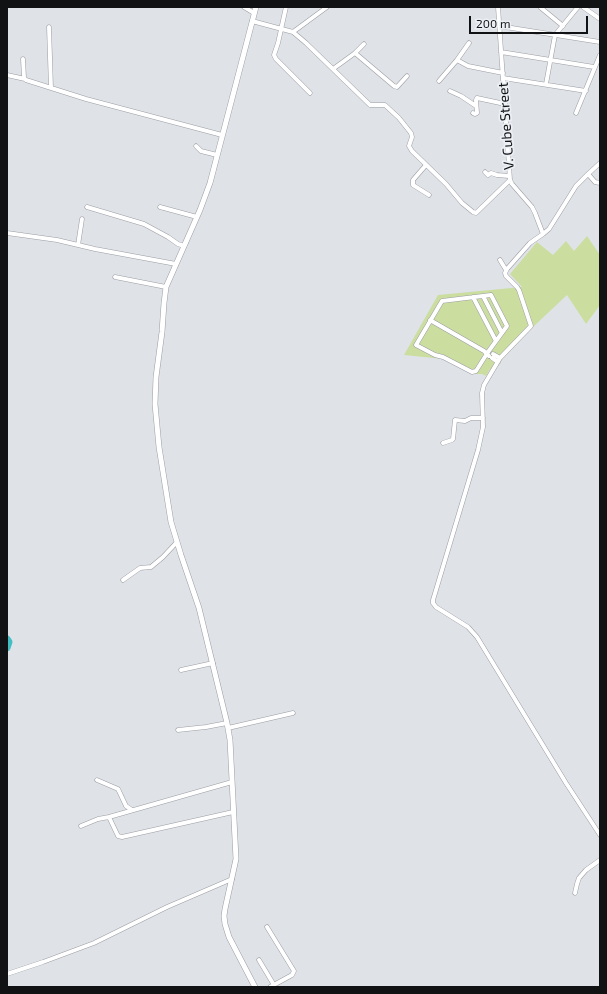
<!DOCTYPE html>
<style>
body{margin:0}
#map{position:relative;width:607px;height:994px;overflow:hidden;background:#dfe2e7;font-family:"Exo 2",sans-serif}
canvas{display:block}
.frame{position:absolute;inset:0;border:8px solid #111214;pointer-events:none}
.scale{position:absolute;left:469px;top:16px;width:119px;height:18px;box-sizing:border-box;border:2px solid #111214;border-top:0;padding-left:5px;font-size:12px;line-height:14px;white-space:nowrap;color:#111214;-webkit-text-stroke:3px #ecf0f5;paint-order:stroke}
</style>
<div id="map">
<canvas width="607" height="994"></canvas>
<div class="frame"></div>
<div class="scale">200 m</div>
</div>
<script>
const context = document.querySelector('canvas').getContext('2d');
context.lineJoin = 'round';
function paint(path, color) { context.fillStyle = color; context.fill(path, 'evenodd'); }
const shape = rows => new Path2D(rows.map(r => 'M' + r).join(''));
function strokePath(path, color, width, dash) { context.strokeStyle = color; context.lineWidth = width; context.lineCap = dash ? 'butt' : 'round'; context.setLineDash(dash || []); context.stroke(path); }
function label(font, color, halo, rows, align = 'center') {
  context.font = font + ' "Exo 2",sans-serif'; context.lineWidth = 3.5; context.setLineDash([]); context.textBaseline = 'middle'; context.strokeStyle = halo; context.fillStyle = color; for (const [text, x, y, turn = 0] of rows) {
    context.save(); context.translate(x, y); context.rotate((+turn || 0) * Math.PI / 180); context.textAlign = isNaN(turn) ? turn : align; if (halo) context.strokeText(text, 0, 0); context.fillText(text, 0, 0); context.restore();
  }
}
const green = shape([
 [587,236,600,255,600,305,586,324,567,295,533,327,504,357,494,372,490,369,486,376,482,374,471,374,444,359,404,355,438,295,522,287,510,274,537,242,553,255,566,241,574,251]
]);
const river = shape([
 [7,639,9,642,7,648]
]);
const minor = shape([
 [244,7,254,13],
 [286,7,278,43,274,55,276,59,310,93],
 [498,7,510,180,512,184,532,207,535,213,543,234],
 [540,7,563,26],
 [583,7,600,19],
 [252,21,293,32,306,43,370,105,385,105,399,118,411,133,412,137,409,146,412,151,446,184,462,203,473,212,476,213,510,180],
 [499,26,600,42],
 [49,27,51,88],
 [293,32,327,7],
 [364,44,355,53,394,86,397,87,407,76],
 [501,52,594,67],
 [23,59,24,78,26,80,86,99,222,135],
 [457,60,469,43],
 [333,69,355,53],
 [7,75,25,79],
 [503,78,586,91],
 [439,81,457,60,468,66,503,73],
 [546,84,555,35,578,7],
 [450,91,461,96,476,106],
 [473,113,475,114,477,113,476,100,477,98,505,104],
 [576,113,600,55],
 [196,146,201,151,217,155],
 [600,163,588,174,576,186,549,229,543,234,530,243,507,269,505,273,506,276,517,287,519,290,531,326,500,358,484,385,482,393,483,427,478,450,433,600,433,603,436,607,468,627,477,637,566,783,600,835],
 [426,165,413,180,413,185,429,195],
 [485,172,488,175,491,173,497,175,509,176],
 [588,174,595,182,600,183],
 [87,207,144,224,168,237,178,244,184,246],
 [160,207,197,217],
 [7,233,57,240,95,249,176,264],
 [78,245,82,219],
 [500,260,506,270],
 [115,277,166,287],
 [491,295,507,326,488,352,476,371,472,372,443,357,435,355,416,345,442,301,491,295],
 [483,296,502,333],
 [473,297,496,341],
 [430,320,484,351,489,356],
 [493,354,500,358],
 [492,358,498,362],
 [443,443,452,440,453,439,455,420,465,421,471,418,483,418],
 [123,580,140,568,151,567,163,557,177,542],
 [181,670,213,663],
 [228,728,293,713],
 [178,730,206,727,227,723],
 [97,780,118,789,119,791,126,806,132,810],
 [232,782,109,817,118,836,122,837,233,812],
 [81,826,98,819,109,817],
 [575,893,577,884,579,878,586,870,600,860],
 [267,927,294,971,292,975,270,987],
 [259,960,274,985],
 [7,974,43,962,94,943,167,907,232,879]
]);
const tertiary = shape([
 [255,987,229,937,225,924,224,916,225,909,236,859,230,740,227,723,199,608,181,555,171,522,159,447,155,404,156,377,162,332,164,303,166,287,200,210,210,183,256,7]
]);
const streetNames = [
 ["V. Cube Street",506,126,-94]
];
paint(green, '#cbdea0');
strokePath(river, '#43bfc3', 7);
strokePath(minor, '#9a9da2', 5);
strokePath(tertiary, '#9a9da2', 6);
strokePath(minor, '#fff', 4);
strokePath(tertiary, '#fff', 5);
label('14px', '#111214', '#ecf0f5', streetNames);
</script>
